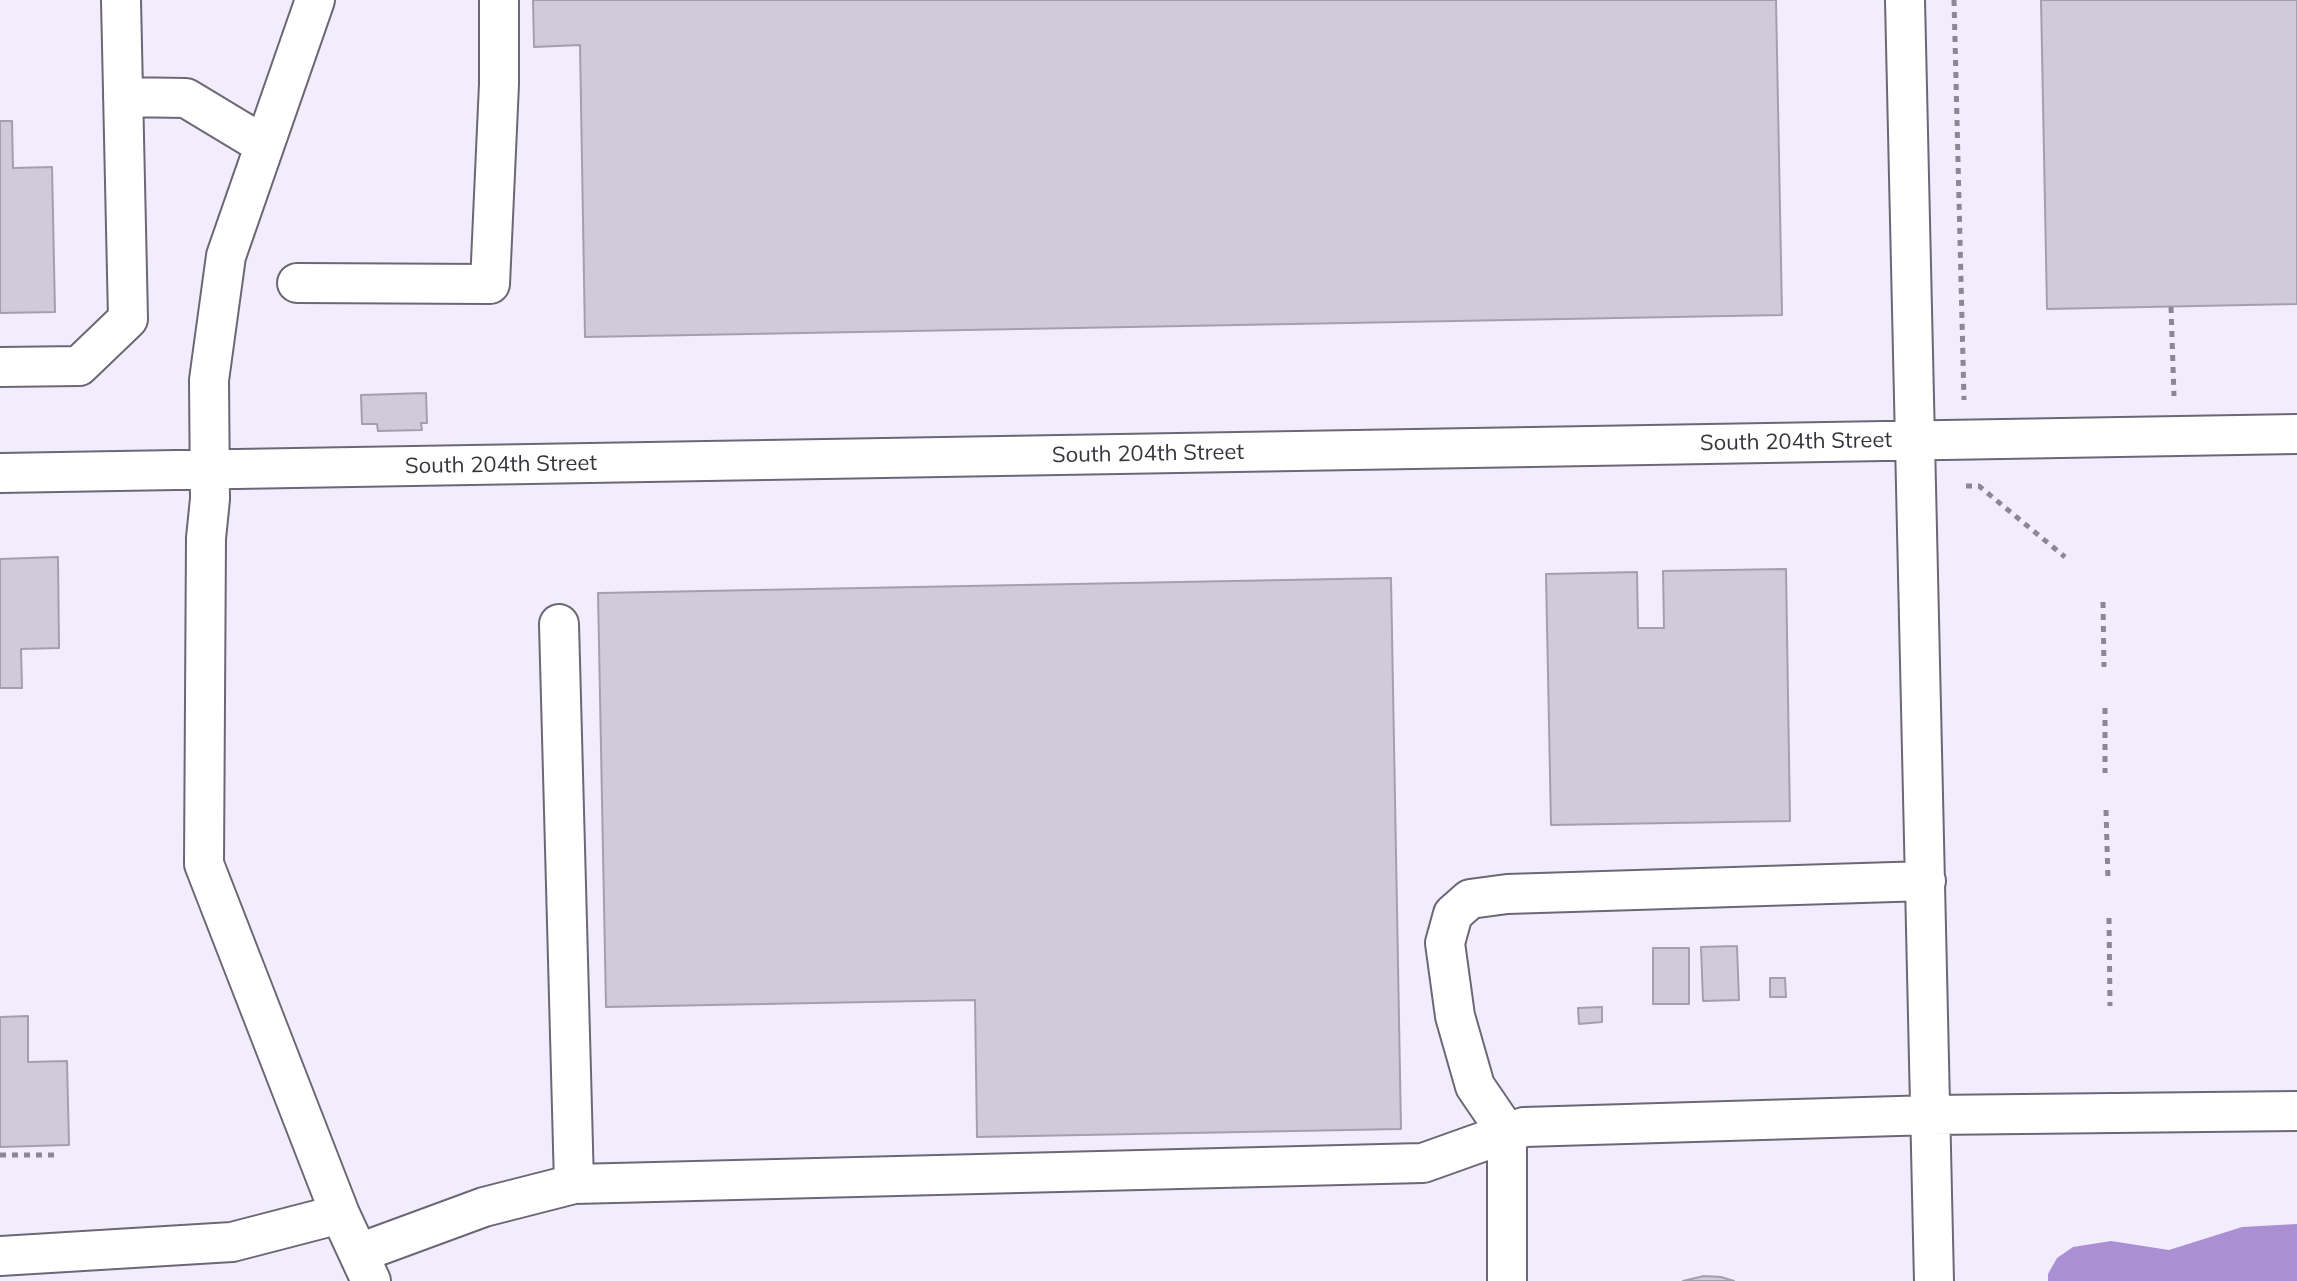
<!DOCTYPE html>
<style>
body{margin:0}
canvas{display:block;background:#f2edfc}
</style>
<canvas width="2297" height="1281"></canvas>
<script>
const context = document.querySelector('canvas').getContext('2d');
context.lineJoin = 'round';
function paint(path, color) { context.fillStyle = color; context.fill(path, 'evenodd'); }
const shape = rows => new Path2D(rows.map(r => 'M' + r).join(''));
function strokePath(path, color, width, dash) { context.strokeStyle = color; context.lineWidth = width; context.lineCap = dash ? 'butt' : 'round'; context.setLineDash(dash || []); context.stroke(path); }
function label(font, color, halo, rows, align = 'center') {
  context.font = font + ' Mulish,sans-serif'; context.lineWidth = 6; context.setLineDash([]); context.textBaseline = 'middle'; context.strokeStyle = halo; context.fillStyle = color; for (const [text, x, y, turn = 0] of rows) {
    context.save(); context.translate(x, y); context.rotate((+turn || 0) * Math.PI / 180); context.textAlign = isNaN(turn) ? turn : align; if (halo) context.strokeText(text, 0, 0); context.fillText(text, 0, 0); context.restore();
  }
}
const water = shape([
 [2297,1224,2297,1281,2048,1281,2048,1274,2057,1258,2073,1247,2111,1241,2169,1250,2242,1227]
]);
const building = shape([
 [533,0,1776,0,1782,315,585,337,580,45,534,47,533,0],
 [2041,0,2297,0,2297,304,2047,309,2041,0],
 [0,121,12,121,13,168,52,167,55,312,0,313,0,121],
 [426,393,427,423,421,423,422,430,378,431,377,424,362,424,361,395,426,393],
 [58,557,59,648,21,649,22,688,0,688,0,559,58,557],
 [1786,569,1790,821,1551,825,1546,574,1637,572,1638,628,1664,628,1663,571,1786,569],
 [1391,578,1401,1129,977,1137,975,1000,606,1007,598,593,1391,578],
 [1737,946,1739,1000,1703,1001,1701,947,1737,946],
 [1653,948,1689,948,1689,1004,1653,1004,1653,948],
 [1770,978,1785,978,1786,997,1770,997,1770,978],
 [1602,1007,1602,1022,1579,1024,1578,1008,1602,1007],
 [28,1016,28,1062,67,1061,69,1145,0,1147,0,1017,28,1016],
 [1704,1276,1721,1277,1734,1281,1683,1281,1704,1276]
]);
const path = shape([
 [1954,0,1964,400],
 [2171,307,2174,396],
 [1966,486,1979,486,2065,557],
 [2103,602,2104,667],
 [2105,708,2105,773],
 [2106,810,2108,880],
 [2109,918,2110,1006],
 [0,1155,58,1155]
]);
const minor = shape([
 [315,0,226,256,209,380,210,499,206,538,204,864,340,1214,371,1281],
 [1905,0,1934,1281],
 [123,97,186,98,264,145],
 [297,283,490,284,499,84,499,0],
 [0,367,79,366,128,319,121,0],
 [0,473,2297,434],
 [559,624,574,1184],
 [359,1253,484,1207,574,1184,1423,1163,1524,1127,1932,1115,2297,1111],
 [0,1256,232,1242,340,1214],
 [1507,1281,1507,1133,1475,1086,1455,1016,1445,943,1453,914,1470,899,1507,894,1926,881]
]);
const streetNames = [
 ["South 204th Street",1796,442,-1],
 ["South 204th Street",1148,454,-1],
 ["South 204th Street",501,465,-1]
];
paint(water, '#ab8fd3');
paint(building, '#d0cad9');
strokePath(building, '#a49fad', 2);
strokePath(minor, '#6c6774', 42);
strokePath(path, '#8c8893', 5, [6, 6]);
strokePath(minor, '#fff', 38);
label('22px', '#37353b', '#fff', streetNames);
</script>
